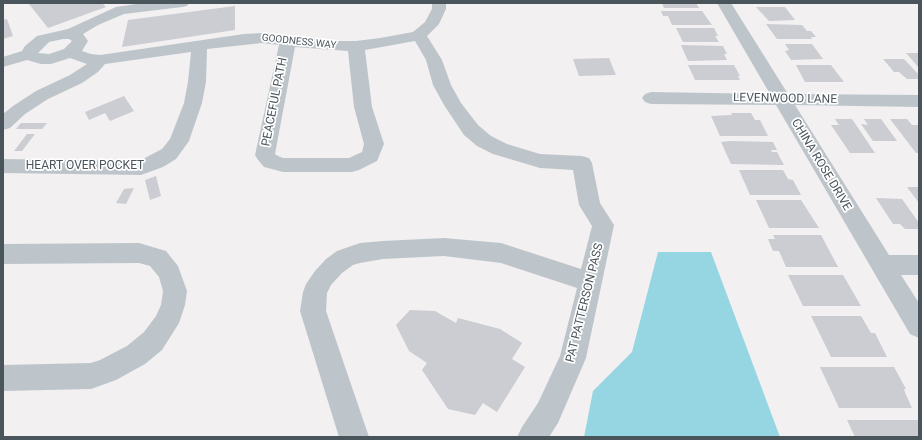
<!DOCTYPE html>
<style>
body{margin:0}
#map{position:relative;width:922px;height:440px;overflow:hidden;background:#f2f0f0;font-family:Roboto,sans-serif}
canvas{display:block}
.frame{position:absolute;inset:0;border:4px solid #4a545b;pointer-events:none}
</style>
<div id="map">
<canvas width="922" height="440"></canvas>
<div class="frame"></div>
</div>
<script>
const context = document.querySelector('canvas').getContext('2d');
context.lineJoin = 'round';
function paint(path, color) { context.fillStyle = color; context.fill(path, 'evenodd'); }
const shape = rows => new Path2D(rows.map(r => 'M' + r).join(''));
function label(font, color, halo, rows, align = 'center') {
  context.font = font + ' Roboto,sans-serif'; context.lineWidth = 3.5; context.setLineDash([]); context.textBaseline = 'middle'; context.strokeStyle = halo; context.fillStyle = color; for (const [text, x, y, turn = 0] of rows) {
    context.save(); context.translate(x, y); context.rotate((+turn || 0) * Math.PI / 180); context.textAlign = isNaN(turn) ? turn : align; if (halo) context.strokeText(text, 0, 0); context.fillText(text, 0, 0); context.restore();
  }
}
const water = shape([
 [658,252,711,252,780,437,584,437,593,391,632,352]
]);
const building = shape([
 [32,3,102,3,106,7,48,28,29,4],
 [662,3,696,3,699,8,664,8],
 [235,6,235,30,122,47,128,20],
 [756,7,785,7,795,20,769,21],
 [661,11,702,11,712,25,672,25,668,16,663,16],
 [7,19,13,36,3,39,3,20],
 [766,24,802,25,807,31,811,31,816,37,811,37,812,39,777,39],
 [676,28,714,28,718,36,715,36,719,42,683,42],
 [785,44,812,44,823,59,791,60,785,51,789,50],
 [681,45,723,46,727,54,724,54,727,60,688,61],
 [906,53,919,53,919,68],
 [609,58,616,75,579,76,573,59],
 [883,59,904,59,919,75,919,79,907,79,899,72,894,72],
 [688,65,734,65,740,76,738,76,740,80,695,80],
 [796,65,831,65,844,82,805,82],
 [124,96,134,111,110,121,105,113,89,120,85,112],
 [731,113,751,113,755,120,760,120,768,136,720,136,711,116,732,115],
 [835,119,852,119,875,153,850,153,831,125,839,125],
 [864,119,881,119,897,141,873,141,861,124,868,125],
 [890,119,907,119,912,125,919,125,919,153,916,153],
 [21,123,47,123,42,129,16,129],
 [27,134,35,134,22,151,14,151],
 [730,141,773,142,777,150,771,150,772,152,777,152,784,165,731,164,721,142],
 [739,170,783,170,788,179,793,180,801,195,750,195],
 [156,176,161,196,150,200,145,180],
 [907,187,919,187,919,203],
 [134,188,126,204,116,203,124,189],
 [876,198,902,199,919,223,919,229,905,229,900,224,893,224],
 [756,200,801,200,819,228,769,228],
 [773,235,821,235,838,267,786,267,779,251,773,251,768,239,775,239],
 [788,275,843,275,861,306,803,306],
 [410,310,435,311,456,323,458,318,500,329,522,343,512,359,525,367,497,412,483,403,475,415,448,409,422,370,427,363,409,351,396,325],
 [811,316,861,316,871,333,875,333,887,357,831,357],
 [820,367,894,367,906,389,904,389,906,395,912,408,839,408],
 [847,420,919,420,919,437,855,437]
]);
const minor = shape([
 [143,3,189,3,187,6,182,7,124,14,98,25,83,34,88,41,82,51,91,54,100,55,244,34,262,33,336,41,356,41,380,38,413,32,425,22,432,9,432,3,446,3,446,9,439,24,427,36,442,60,451,85,461,103,478,125,491,136,507,144,540,154,582,156,589,158,592,163,600,203,614,225,586,358,558,423,549,437,517,437,522,427,538,403,560,356,577,288,501,263,444,256,383,259,360,263,353,265,342,273,331,285,327,293,326,311,369,437,339,437,300,311,303,292,306,284,315,271,326,259,337,251,360,243,383,241,444,238,501,243,581,269,592,226,579,205,573,170,540,168,493,154,477,146,464,135,444,105,433,85,426,60,415,41,365,50,372,107,384,144,377,161,359,170,352,172,283,172,264,167,258,160,255,155,279,45,262,43,207,49,206,82,202,103,189,141,176,159,163,167,141,175,3,173,3,159,139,161,162,149,170,139,184,103,188,82,191,52,105,64,98,72,82,83,48,99,25,114,10,128,3,130,3,114,13,106,36,91,70,75,87,64,70,58,51,64,41,64,27,60,3,67,3,57,22,51,25,46,37,36,68,29,116,7,143,3],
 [63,39,69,39,72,41,64,49,49,54,38,53,49,42,63,39],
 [295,47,348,51,354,107,364,144,362,152,349,158,283,158,278,156,275,154,295,47],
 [717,3,731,3,788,94,919,95,919,107,795,105,889,255,919,255,919,275,901,275,919,303,919,338,910,334,776,105,651,104,645,102,642,98,645,94,651,92,770,94,717,3],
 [139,243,166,251,178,266,187,291,185,305,179,323,162,350,145,364,116,380,91,389,3,391,3,365,91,363,100,360,127,346,144,332,156,316,161,305,163,291,159,277,150,266,139,263,3,264,3,244,139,243]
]);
const farStreetnames = [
 ["GOODNESS WAY",299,42,6]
];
const streetNames = [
 ["LEVENWOOD LANE",785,99,1],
 ["PEACEFUL PATH",275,102,-79],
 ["CHINA ROSE DRIVE",821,165,59],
 ["HEART OVER POCKET",85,166],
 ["PAT PATTERSON PASS",585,303,-76]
];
paint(water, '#96d6e2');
paint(building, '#cbcdd2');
paint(minor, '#bdc5cb');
label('10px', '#4a545b', '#fff', farStreetnames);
label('12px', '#4a545b', '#fff', streetNames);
</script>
